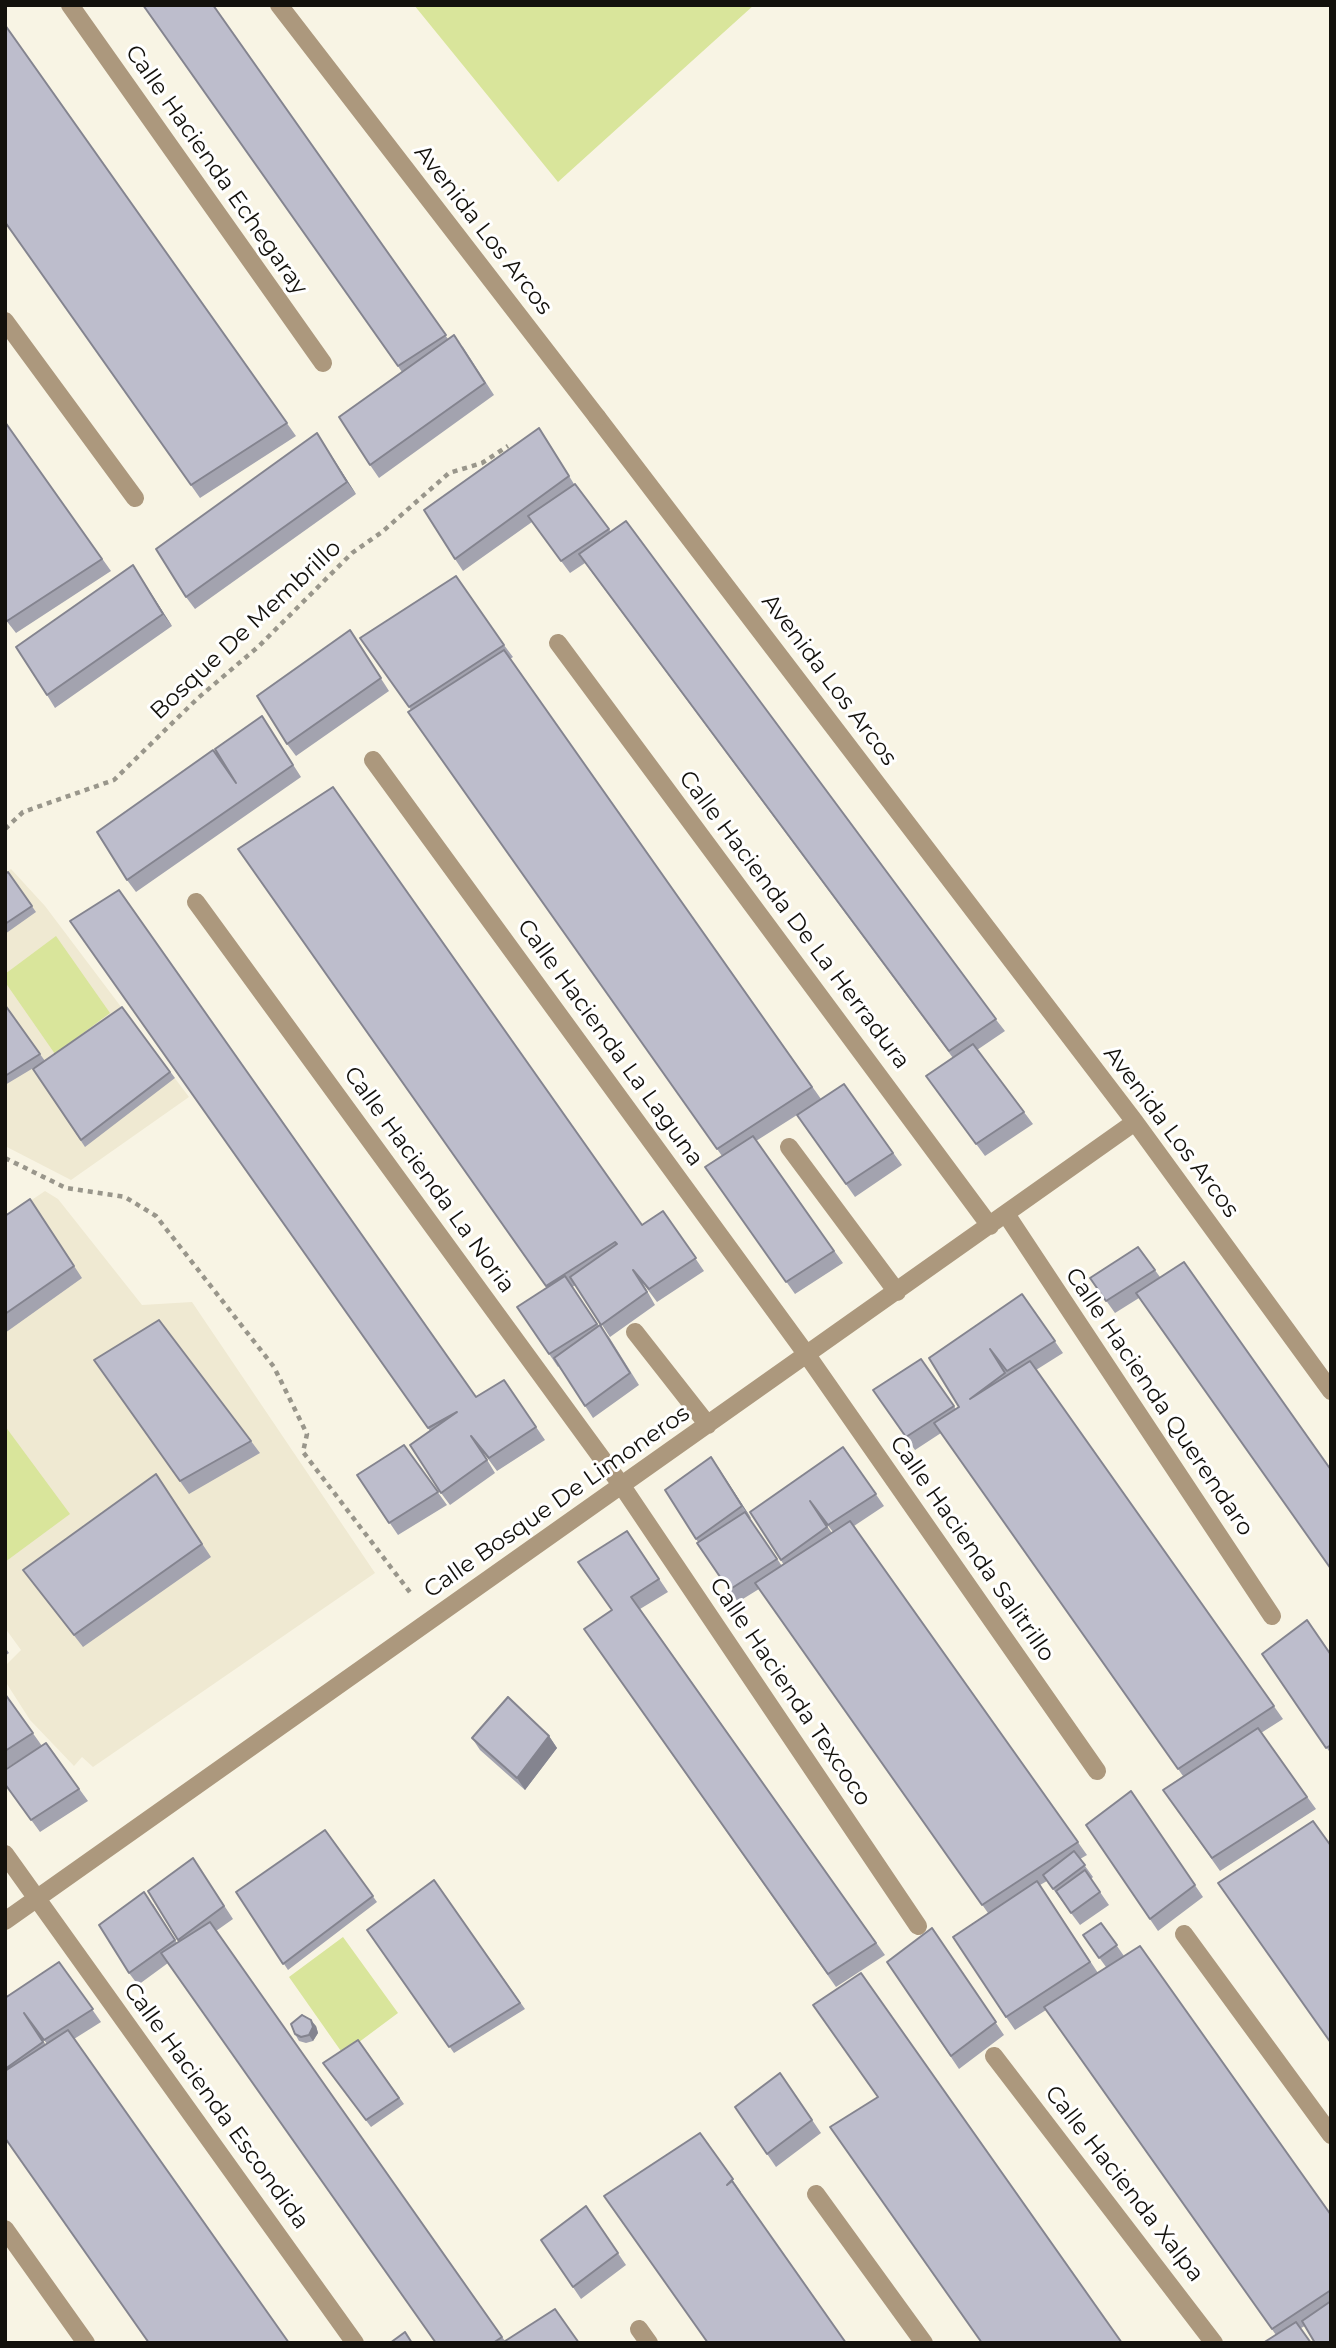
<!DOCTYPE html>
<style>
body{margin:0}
#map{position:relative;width:1336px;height:2348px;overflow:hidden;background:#f8f4e4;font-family:Montserrat,sans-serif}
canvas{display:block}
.frame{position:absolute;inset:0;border:7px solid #13110c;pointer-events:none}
</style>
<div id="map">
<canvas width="1336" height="2348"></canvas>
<div class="frame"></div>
</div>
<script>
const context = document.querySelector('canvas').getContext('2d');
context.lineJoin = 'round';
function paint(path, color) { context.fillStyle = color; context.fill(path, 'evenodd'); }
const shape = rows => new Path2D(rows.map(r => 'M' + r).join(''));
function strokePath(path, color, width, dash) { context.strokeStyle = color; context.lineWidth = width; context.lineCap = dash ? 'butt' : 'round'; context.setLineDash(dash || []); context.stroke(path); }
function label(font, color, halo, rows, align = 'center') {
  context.font = font + ' Montserrat,sans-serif'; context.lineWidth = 6; context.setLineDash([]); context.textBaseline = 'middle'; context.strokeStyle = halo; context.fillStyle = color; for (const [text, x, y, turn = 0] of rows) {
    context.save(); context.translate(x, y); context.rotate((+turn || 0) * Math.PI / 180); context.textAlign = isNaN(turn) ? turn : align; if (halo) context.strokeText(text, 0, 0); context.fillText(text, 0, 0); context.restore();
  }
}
const built = shape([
 [11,869,45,906,189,1097,71,1180,5,1146,5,873],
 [45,1191,58,1199,142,1305,192,1302,375,1573,93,1767,82,1757,74,1766,30,1720,5,1681,5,1666,21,1650,5,1628,5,1218]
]);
const green = shape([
 [414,5,754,5,558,182],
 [56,936,110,1013,55,1054,5,982,5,974],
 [5,1426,70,1514,5,1562],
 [343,1937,398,2013,343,2054,289,1977]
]);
const path = shape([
 [5,829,23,812,114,780,198,698,259,646,352,553,382,532,449,473,482,463,508,446],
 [5,1158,66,1188,125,1197,156,1216,274,1367,307,1434,303,1452,412,1595]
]);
const minor = shape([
 [70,5,323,363],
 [5,321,135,498],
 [597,417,1135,1122,1331,1391],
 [558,643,990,1226],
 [373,760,807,1355,1097,1771],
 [196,902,622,1486,918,1926],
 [789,1147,897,1292],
 [1006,1214,1272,1616],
 [635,1332,708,1425],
 [5,1854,355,2343],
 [5,1921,1135,1122],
 [1184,1934,1331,2135],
 [994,2056,1214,2343],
 [816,2194,924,2343],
 [5,2229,86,2343],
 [639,2329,649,2343]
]);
const tertiary = shape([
 [279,5,597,417]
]);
const wall = shape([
 [143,5,213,5,448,339,463,347,494,395,379,478,370,465,402,372],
 [5,25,296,436,200,498,5,222],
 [5,422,111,571,16,633,5,619],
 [317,433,356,494,195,609,186,597],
 [547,440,574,484,611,532,1005,1031,977,1050,1033,1124,985,1156,935,1088,953,1058,585,563,570,573,532,522,463,571,455,559],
 [133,565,172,626,55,708,47,695],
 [350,630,389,691,296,756,287,744],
 [360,638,504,645,513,657,510,659,821,1099,844,1084,902,1165,855,1197,797,1115,756,1141,843,1263,795,1294,705,1167,722,1156,408,712,411,710],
 [262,716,301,777,136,892,127,880,235,781],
 [238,849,642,1225,663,1211,704,1271,657,1302,642,1282,655,1305,610,1337,576,1285,572,1287,599,1326,609,1337,639,1385,593,1418,559,1366,558,1367,517,1307,547,1288],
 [8,872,36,912,5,934,5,874],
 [70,921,476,1397,504,1380,545,1440,497,1471,480,1448,495,1473,450,1505,441,1493,430,1431],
 [5,1005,45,1061,5,1085],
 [122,1007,175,1078,85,1147,33,1069],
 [38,1211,82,1278,5,1333,5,1216],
 [1138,1247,1160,1277,1139,1298,1115,1313,1090,1278],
 [1022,1294,1063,1353,1036,1370,1283,1719,1261,1733,1316,1809,1220,1871,1163,1790,1183,1776,941,1433,915,1450,873,1390,921,1359,956,1409,959,1407],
 [94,1360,251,1441,260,1453,189,1494],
 [404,1445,447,1505,398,1535,357,1475],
 [843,1447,884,1506,854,1526,1087,1855,1080,1859,1093,1877,1091,1879,1109,1905,1080,1925,1047,1881,1040,1885,1098,1973,1106,1967,1083,1935,1101,1923,1124,1956,1331,2215,1331,2343,1305,2326,1301,2328,1276,2335,1046,2010,1015,2030,1006,2017,988,1913,759,1589,738,1602,697,1543,698,1542,665,1490,711,1457,751,1518,750,1519,782,1566,784,1565,750,1512],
 [818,1513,833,1532,832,1533],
 [156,1474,211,1557,83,1647,23,1570],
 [627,1531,668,1592,640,1609,885,1955,836,1987,584,1629,612,1610],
 [5,1647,9,1653,5,1656],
 [1262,1654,1331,1654,1331,1754],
 [5,1694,42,1746,5,1769],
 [549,1736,557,1748,525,1790,480,1750,472,1738],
 [46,1743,88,1801,40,1832,5,1784],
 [1131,1791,1203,1897,1158,1931,1086,1825],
 [325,1830,377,1902,288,1970,236,1892],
 [193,1858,233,1919,216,1931,505,2341,579,2343,436,2343,168,1963,138,1985,129,1973,153,1904,177,1943,179,1942,148,1891],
 [434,1880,525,2009,454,2053,367,1930],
 [932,1928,1004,2035,959,2069,887,1962],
 [59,1962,101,2022,74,2039,5,2138,5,1998],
 [33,2025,47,2044,46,2045],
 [316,2026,318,2033,313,2041,306,2043,299,2041,295,2034],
 [358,2040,404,2104,371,2127,323,2063],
 [780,2073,821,2133,776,2167,735,2107],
 [700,2133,741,2192,740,2193,604,2196],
 [586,2206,626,2265,581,2299,541,2240]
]);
const shadedWall = shape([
 [317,433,325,446,356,494,347,482],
 [133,565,141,578,172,626,163,614],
 [711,1457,720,1470,751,1518,742,1506],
 [549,1736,557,1748,525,1790,517,1778],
 [311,2020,316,2026,318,2033,313,2041,309,2035]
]);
const building = shape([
 [143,5,213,5,446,335,398,366,143,5],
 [5,25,287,423,191,485,5,222,5,25],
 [454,335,485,383,370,465,339,417,454,335],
 [5,422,102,559,7,621,5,619,5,422],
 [539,428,569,476,455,559,424,510,539,428],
 [317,433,347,482,186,597,156,549,317,433],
 [575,484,609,529,561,561,528,516,575,484],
 [626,521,996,1019,949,1051,579,554,626,521],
 [133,565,163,614,47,695,16,647,133,565],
 [456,576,504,645,409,707,360,638,456,576],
 [350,630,381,678,287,744,257,696,350,630],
 [504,650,812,1087,717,1149,408,712,504,650],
 [262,716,293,765,127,880,97,832,213,750,236,783,215,749,262,716],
 [333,787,642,1225,663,1211,696,1258,649,1289,633,1270,647,1292,601,1325,570,1277,617,1244,615,1242,546,1286,238,849,333,787],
 [8,872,32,906,5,924,5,874,8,872],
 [119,890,476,1397,504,1380,536,1427,489,1458,471,1436,487,1460,441,1493,410,1445,457,1412,428,1428,70,921,119,890],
 [5,1005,40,1054,5,1076,5,1005],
 [122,1007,170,1072,81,1140,33,1069,122,1007],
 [973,1044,1024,1112,976,1144,926,1076,973,1044],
 [844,1084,893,1153,846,1184,797,1115,844,1084],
 [753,1136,834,1251,786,1282,705,1167,753,1136],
 [30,1199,74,1266,5,1314,5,1216,30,1199],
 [1138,1247,1155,1270,1106,1301,1090,1278,1138,1247],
 [1184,1262,1331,1470,1331,1569,1136,1293,1184,1262],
 [565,1276,597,1324,549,1354,517,1307,565,1276],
 [1022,1294,1055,1341,1007,1371,990,1349,1005,1373,970,1399,1030,1361,1274,1706,1178,1769,934,1423,959,1407,929,1358,1022,1294],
 [159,1320,251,1441,180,1481,94,1360,159,1320],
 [600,1325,630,1373,585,1406,554,1358,600,1325],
 [921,1359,954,1406,906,1437,873,1390,921,1359],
 [404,1445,438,1492,389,1523,357,1475,404,1445],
 [843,1447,876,1494,828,1525,810,1501,827,1527,781,1560,750,1512,843,1447],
 [711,1457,742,1506,696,1539,665,1490,711,1457],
 [156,1474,202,1544,74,1635,23,1570,156,1474],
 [745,1512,777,1559,729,1590,697,1543,745,1512],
 [850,1521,1078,1842,982,1905,755,1583,850,1521],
 [627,1531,659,1579,631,1597,876,1943,828,1974,584,1629,612,1610,578,1562,627,1531],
 [1307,1620,1331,1655,1331,1745,1326,1748,1262,1654,1307,1620],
 [5,1694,33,1733,5,1751,5,1694],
 [508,1697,549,1736,517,1778,472,1738,508,1697],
 [1258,1728,1307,1797,1212,1858,1163,1790,1258,1728],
 [46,1743,79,1789,31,1820,5,1784,5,1770,46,1743],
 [1131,1791,1195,1885,1150,1919,1086,1825,1131,1791],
 [1313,1821,1331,1846,1331,2043,1218,1883,1313,1821],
 [325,1830,373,1896,283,1964,236,1892,325,1830],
 [1074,1851,1085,1865,1053,1889,1043,1875,1074,1851],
 [193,1858,224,1906,178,1940,148,1891,193,1858],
 [1085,1870,1100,1892,1071,1913,1056,1891,1085,1870],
 [434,1880,520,2003,449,2047,367,1930,434,1880],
 [1037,1881,1090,1962,1006,2017,953,1937,1037,1881],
 [144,1892,175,1940,129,1973,99,1925,144,1892],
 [210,1922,502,2337,493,2343,436,2343,161,1953,210,1922],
 [1101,1923,1117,1945,1099,1958,1083,1935,1101,1923],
 [932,1928,996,2022,951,2056,887,1962,932,1928],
 [1140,1946,1331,2215,1331,2290,1272,2329,1044,2007,1140,1946],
 [59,1962,93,2009,44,2040,24,2013,43,2042,5,2069,5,1998,59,1962],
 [861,1973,1122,2343,982,2343,830,2127,878,2097,813,2005,861,1973],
 [302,2015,311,2020,313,2027,309,2035,301,2037,295,2034,291,2024,302,2015],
 [68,2030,289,2343,149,2343,5,2138,5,2071,68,2030],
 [358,2040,399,2098,366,2120,323,2063,358,2040],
 [780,2073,812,2120,767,2154,735,2107,780,2073],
 [700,2133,733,2179,727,2185,732,2181,846,2343,708,2343,604,2196,700,2133],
 [586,2206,618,2253,573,2287,541,2240,586,2206],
 [1331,2301,1331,2343,1315,2343,1302,2321,1331,2301],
 [555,2309,579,2343,502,2343,555,2309],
 [1296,2322,1311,2343,1263,2343,1296,2322],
 [405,2332,412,2343,390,2343,405,2332]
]);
const streetNames = [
 ["Calle Hacienda Echegaray",216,170,55],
 ["Avenida Los Arcos",483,230,52],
 ["Bosque De Membrillo",246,630,-43],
 ["Avenida Los Arcos",829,680,53],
 ["Calle Hacienda De La Herradura",794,920,53],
 ["Calle Hacienda La Laguna",610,1043,54],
 ["Avenida Los Arcos",1171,1132,53],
 ["Calle Hacienda La Noria",429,1180,54],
 ["Calle Hacienda Querendaro",1159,1402,56],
 ["Calle Bosque De Limoneros",557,1502,-35],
 ["Calle Hacienda Salitrillo",972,1549,55],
 ["Calle Hacienda Texcoco",790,1692,56],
 ["Calle Hacienda Escondida",216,2106,54],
 ["Calle Hacienda Xalpa",1124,2184,52]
];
paint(built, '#efe9d2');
paint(green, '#d9e59b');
strokePath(path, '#99968b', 4.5, [5, 5]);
strokePath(minor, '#ac987d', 18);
strokePath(tertiary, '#ac987d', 18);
paint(wall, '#a3a3af');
paint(shadedWall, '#84848f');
paint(building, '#bdbdcc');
strokePath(building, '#84848f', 2);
label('23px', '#13110c', '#fff', streetNames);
</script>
